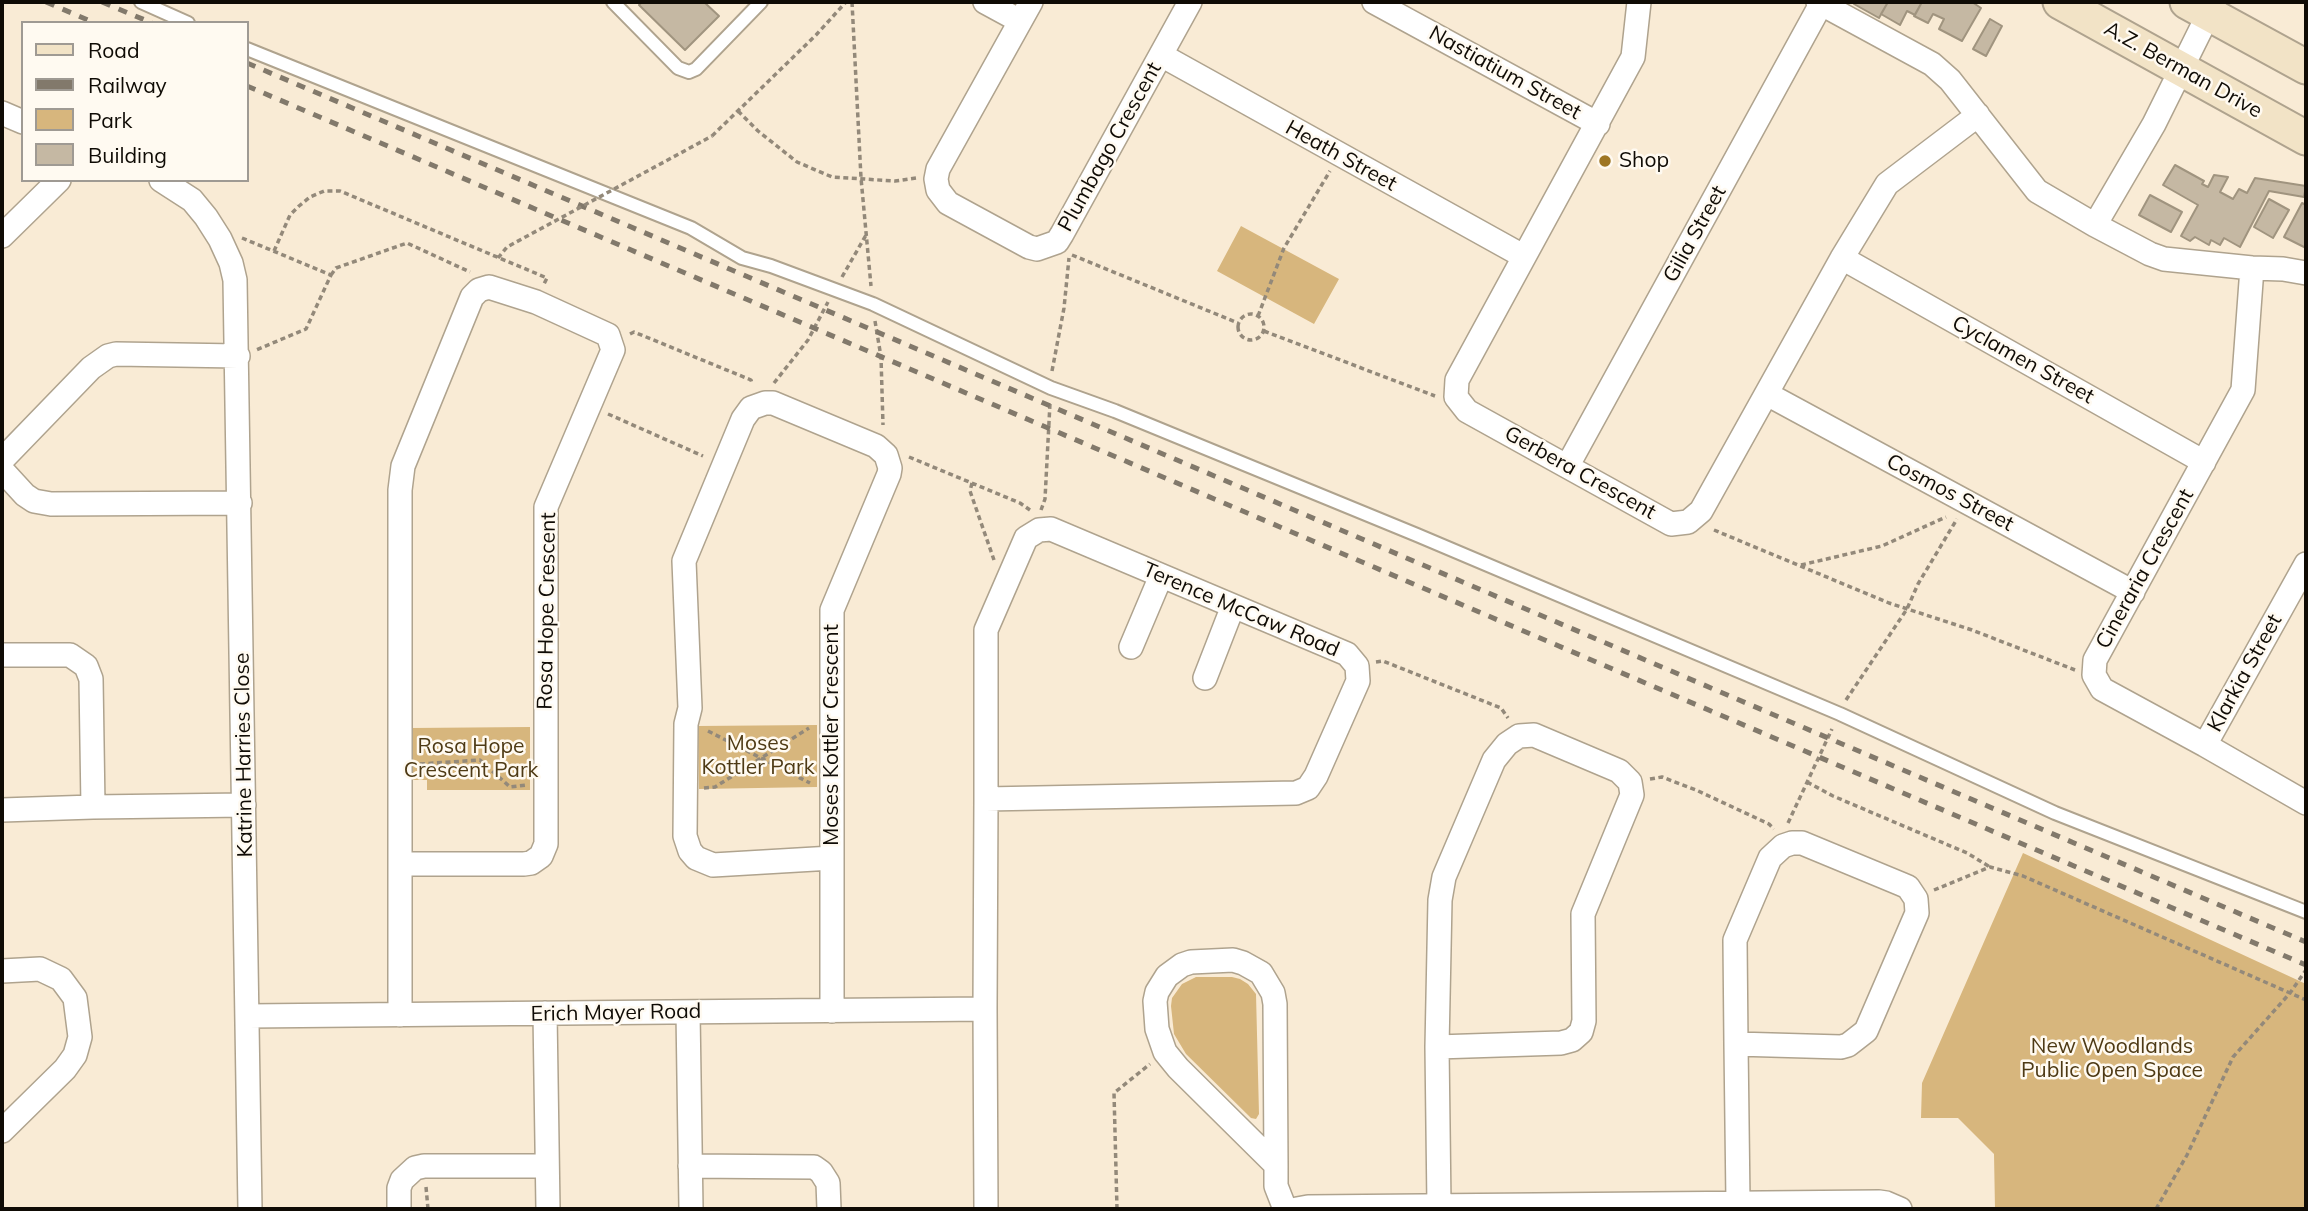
<!DOCTYPE html>
<style>
body{margin:0}
#map{position:relative;width:2308px;height:1211px;overflow:hidden;background:#f9ebd5;font-family:Mulish,sans-serif}
canvas{display:block}
.frame{position:absolute;inset:0;border:4px solid #0f0b05;pointer-events:none}
.legend{position:absolute;left:21px;top:21px;width:228px;height:161px;box-sizing:border-box;background:#fffaf1;border:2px solid #9f9a93;margin:0;padding:9px 12px;list-style:none;font-size:21px;color:#0f0b05}
.legend li{display:flex;align-items:center;gap:14px;height:35px}
.legend b{width:35px;border:2px solid #9f9a93}
</style>
<div id="map">
<canvas width="2308" height="1211"></canvas>
<div class="frame"></div>
<ul class="legend">
<li><b style="height:9px;background:#f2e3c6"></b>Road</li>
<li><b style="height:9px;background:#82796b"></b>Railway</li>
<li><b style="height:19px;background:#d7b67d"></b>Park</li>
<li><b style="height:19px;background:#c5b8a3"></b>Building</li>
</ul>
</div>
<script>
const context = document.querySelector('canvas').getContext('2d');
context.lineJoin = 'round';
function paint(path, color) { context.fillStyle = color; context.fill(path, 'evenodd'); }
const shape = rows => new Path2D(rows.map(r => 'M' + r).join(''));
function strokePath(path, color, width, dash) { context.strokeStyle = color; context.lineWidth = width; context.lineCap = dash ? 'butt' : 'round'; context.setLineDash(dash || []); context.stroke(path); }
function label(font, color, halo, rows, align = 'center') {
  context.font = font + ' Mulish,sans-serif'; context.lineWidth = 5; context.setLineDash([]); context.textBaseline = 'middle'; context.strokeStyle = halo; context.fillStyle = color; for (const [text, x, y, turn = 0] of rows) {
    context.save(); context.translate(x, y); context.rotate((+turn || 0) * Math.PI / 180); context.textAlign = isNaN(turn) ? turn : align; if (halo) context.strokeText(text, 0, 0); context.fillText(text, 0, 0); context.restore();
  }
}
const green = shape([
 [1241,226,1339,279,1314,324,1217,271],
 [817,725,817,787,699,789,698,726],
 [530,727,530,790,427,790,427,780,412,780,412,728],
 [2023,853,2306,984,2306,1209,1995,1209,1994,1154,1958,1118,1921,1118,1922,1083],
 [1196,977,1232,977,1240,979,1248,984,1256,994,1259,1114,1256,1119,1251,1118,1186,1054,1174,1034,1171,1006,1172,998,1182,984]
]);
const building = shape([
 [642,2,704,2,719,16,685,50,639,5,642,2],
 [1855,2,1888,2,1879,18,1854,4,1855,2],
 [1888,2,1922,2,1915,15,1907,11,1900,25,1881,14,1888,2],
 [1922,2,1972,2,1981,8,1962,41,1939,29,1944,19,1933,14,1928,23,1914,16,1922,2],
 [1990,19,2002,26,1986,56,1973,49,1990,19],
 [2175,165,2204,181,2202,184,2208,187,2214,175,2228,177,2220,192,2233,199,2239,189,2247,193,2255,178,2306,186,2304,197,2269,191,2240,247,2224,238,2220,245,2211,240,2209,245,2195,237,2190,241,2181,236,2198,205,2163,185,2175,165],
 [2150,195,2182,212,2171,232,2139,215,2150,195],
 [2269,199,2289,210,2273,238,2254,227,2269,199],
 [2302,203,2306,205,2306,248,2284,237,2302,203]
]);
const path = shape([
 [852,2,861,178,871,286],
 [738,111,758,131,797,162,832,177,895,181,916,178],
 [712,136,816,35,846,2],
 [242,238,331,275,306,329,256,350],
 [274,251,290,215,299,206,310,197,324,191,340,191,547,278,544,284],
 [1072,255,1238,323],
 [331,275,336,268,407,243,470,272],
 [842,277,866,235],
 '1238 327a13 13 0 1 1 26 0a13 13 0 1 1-26 0Z',
 [1258,316,1284,248,1330,171],
 [875,321,881,357,883,425],
 [1264,331,1435,396],
 [630,334,634,332,751,380,752,384],
 [1052,371,1064,308,1069,258],
 [774,383,808,340,828,302],
 [608,414,703,456],
 [909,457,1020,503,1030,510],
 [972,483,970,491,994,560],
 [1041,510,1045,499,1050,403],
 [1714,530,1889,603,1972,630,2075,670],
 [1801,565,1882,546,1946,517],
 [1376,662,1383,661,1501,708,1508,718],
 [1846,700,1907,609,1918,584,1957,519],
 [708,731,810,783],
 [420,764,480,760,510,787,527,785],
 [1650,779,1662,777,1696,790,1769,824,1774,829],
 [1807,782,1833,796,1967,853,1990,867],
 [704,788,715,787,809,728],
 [1788,823,1832,729],
 [1934,890,1990,867,2023,876,2306,1000],
 [426,1187,428,1209],
 [1117,1209,1114,1093,1150,1064],
 [2156,1209,2187,1155,2233,1057,2290,993,2306,970]
]);
const lane = shape([
 [141,2,188,23],
 [613,2,678,68,689,72,696,69,761,2],
 [247,49,691,228,742,258,771,266,873,304,1051,388,1115,411,1417,535,1840,714,2055,813,2306,912]
]);
const street = shape([
 [985,2,1020,21],
 [1031,2,938,169,936,179,938,190,948,203,1029,247,1037,249,1057,242,1062,234,1190,2],
 [1374,2,1598,124],
 [1639,2,1633,57,1457,380,1456,397,1467,411,1671,524,1688,522,1701,511,1842,258,1887,184,1978,115],
 [1818,2,1932,64,1950,80,2037,191,2095,225,2150,254,2164,259,2252,268,2283,269,2306,273],
 [1161,55,1523,256],
 [2,113,23,122],
 [161,180,192,200,206,217,220,239,231,263,235,280,250,1209],
 [2095,225,2154,124,2214,3],
 [2,236,59,180],
 [1842,258,2204,462],
 [2252,268,2243,390,2095,660,2094,675,2102,689,2205,745,2306,803],
 [1767,394,2133,592],
 [2,460,91,368,108,356,116,354,238,356],
 [1568,465,1821,4],
 [2,470,25,495,34,501,51,504,240,503],
 [1131,647,1161,576],
 [2,655,70,655,86,666,91,679,93,807,2,810],
 [1205,678,1233,606],
 [2205,745,2306,564],
 [986,799,1296,793,1308,788,1316,776,1358,681,1357,666,1347,654,1051,529,1039,530,1026,538,986,630,986,799,985,1009,986,1209],
 [93,807,244,805],
 [1792,843,1802,843,1901,884,1908,887,1916,899,1917,913,1866,1031,1848,1045,1841,1047,1736,1044,1735,940,1770,858,1783,846,1792,843],
 [400,864,524,864,531,863,541,856,546,844,546,507,613,350,608,335,536,302,489,287,479,290,472,297,403,466,400,490,400,1015],
 [2,971,40,969,61,979,75,998,80,1037,75,1055,65,1069,2,1131],
 [832,1011,832,610,889,474,890,468,886,455,876,446,773,403,765,403,751,408,743,419,684,561,690,708,686,724,685,836,690,851,696,858,713,865,832,858],
 [688,1012,691,1209],
 [545,1013,548,1209],
 [248,1016,985,1009],
 [1736,1044,1738,1202],
 [1437,1047,1561,1043,1572,1040,1581,1032,1584,1021,1583,914,1632,795,1630,782,1619,771,1534,735,1519,736,1507,744,1494,760,1444,877,1440,900,1437,1047,1439,1206],
 [1276,1165,1178,1068,1165,1052,1157,1029,1155,1001,1157,992,1167,976,1182,965,1191,962,1233,960,1243,963,1261,973,1273,993,1275,1004,1276,1165,1276,1186,1285,1209],
 [690,1166,814,1167,821,1172,828,1183,829,1209],
 [399,1209,399,1188,402,1180,415,1168,424,1166,547,1166],
 [1297,1209,1308,1207,1879,1202,1886,1203,1900,1209]
]);
const secondary = shape([
 [2060,2,2306,138],
 [2187,2,2306,67]
]);
const rail = shape([
 [46,2,95,23],
 [102,2,152,23],
 [247,63,2306,942],
 [247,86,2306,965]
]);
const pathBridge = shape([
 [498,258,507,247,712,136]
]);
const markers = [
 [1605,161,7,"#9e7623"]
];
const streetNames = [
 ["A.Z. Berman Drive",2183,70,29],
 ["Nastiatium Street",1505,73,29],
 ["Plumbago Crescent",1110,147,-61],
 ["Heath Street",1341,156,29],
 ["Gilia Street",1695,234,-61],
 ["Cyclamen Street",2023,360,29],
 ["Gerbera Crescent",1580,473,29],
 ["Cosmos Street",1950,493,28],
 ["Cineraria Crescent",2145,569,-61],
 ["Terence McCaw Road",1241,610,23],
 ["Rosa Hope Crescent",547,611,-89],
 ["Klarkia Street",2245,673,-61],
 ["Moses Kottler Crescent",832,735,-90],
 ["Katrine Harries Close",244,755,-91],
 ["Erich Mayer Road",616,1013,-1]
];
const poiNames = [
 ["Shop",1619,161]
];
const parkNames = [
 ["Moses",758,744],
 ["Kottler Park",758,768],
 ["Rosa Hope",471,747],
 ["Crescent Park",471,771],
 ["New Woodlands",2112,1047],
 ["Public Open Space",2112,1071]
];
paint(green, '#d7b67d');
paint(building, '#c5b8a3');
strokePath(building, '#a0947f', 2);
strokePath(lane, '#afa38e', 16);
strokePath(street, '#afa38e', 26);
strokePath(secondary, '#afa38e', 37);
strokePath(path, '#93897a', 3.5, [5, 3.5]);
strokePath(lane, '#fff', 12);
strokePath(street, '#fff', 23);
strokePath(secondary, '#f2e3c6', 33);
strokePath(rail, '#82796b', 5, [9, 9]);
strokePath(pathBridge, '#93897a', 3.5, [5, 3.5]);
for (const [x, y, r, color] of markers) { const dot = new Path2D(); dot.arc(x, y, r, 0, 2 * Math.PI); context.fillStyle = color; context.fill(dot); strokePath(dot, '#fffaf1', 2.5); }
label('21px', '#0f0b05', '#fffaf1', streetNames);
label('21px', '#0f0b05', '#fffaf1', poiNames, 'left');
label('21px', '#4e3a15', '#fffaf1', parkNames);
</script>
